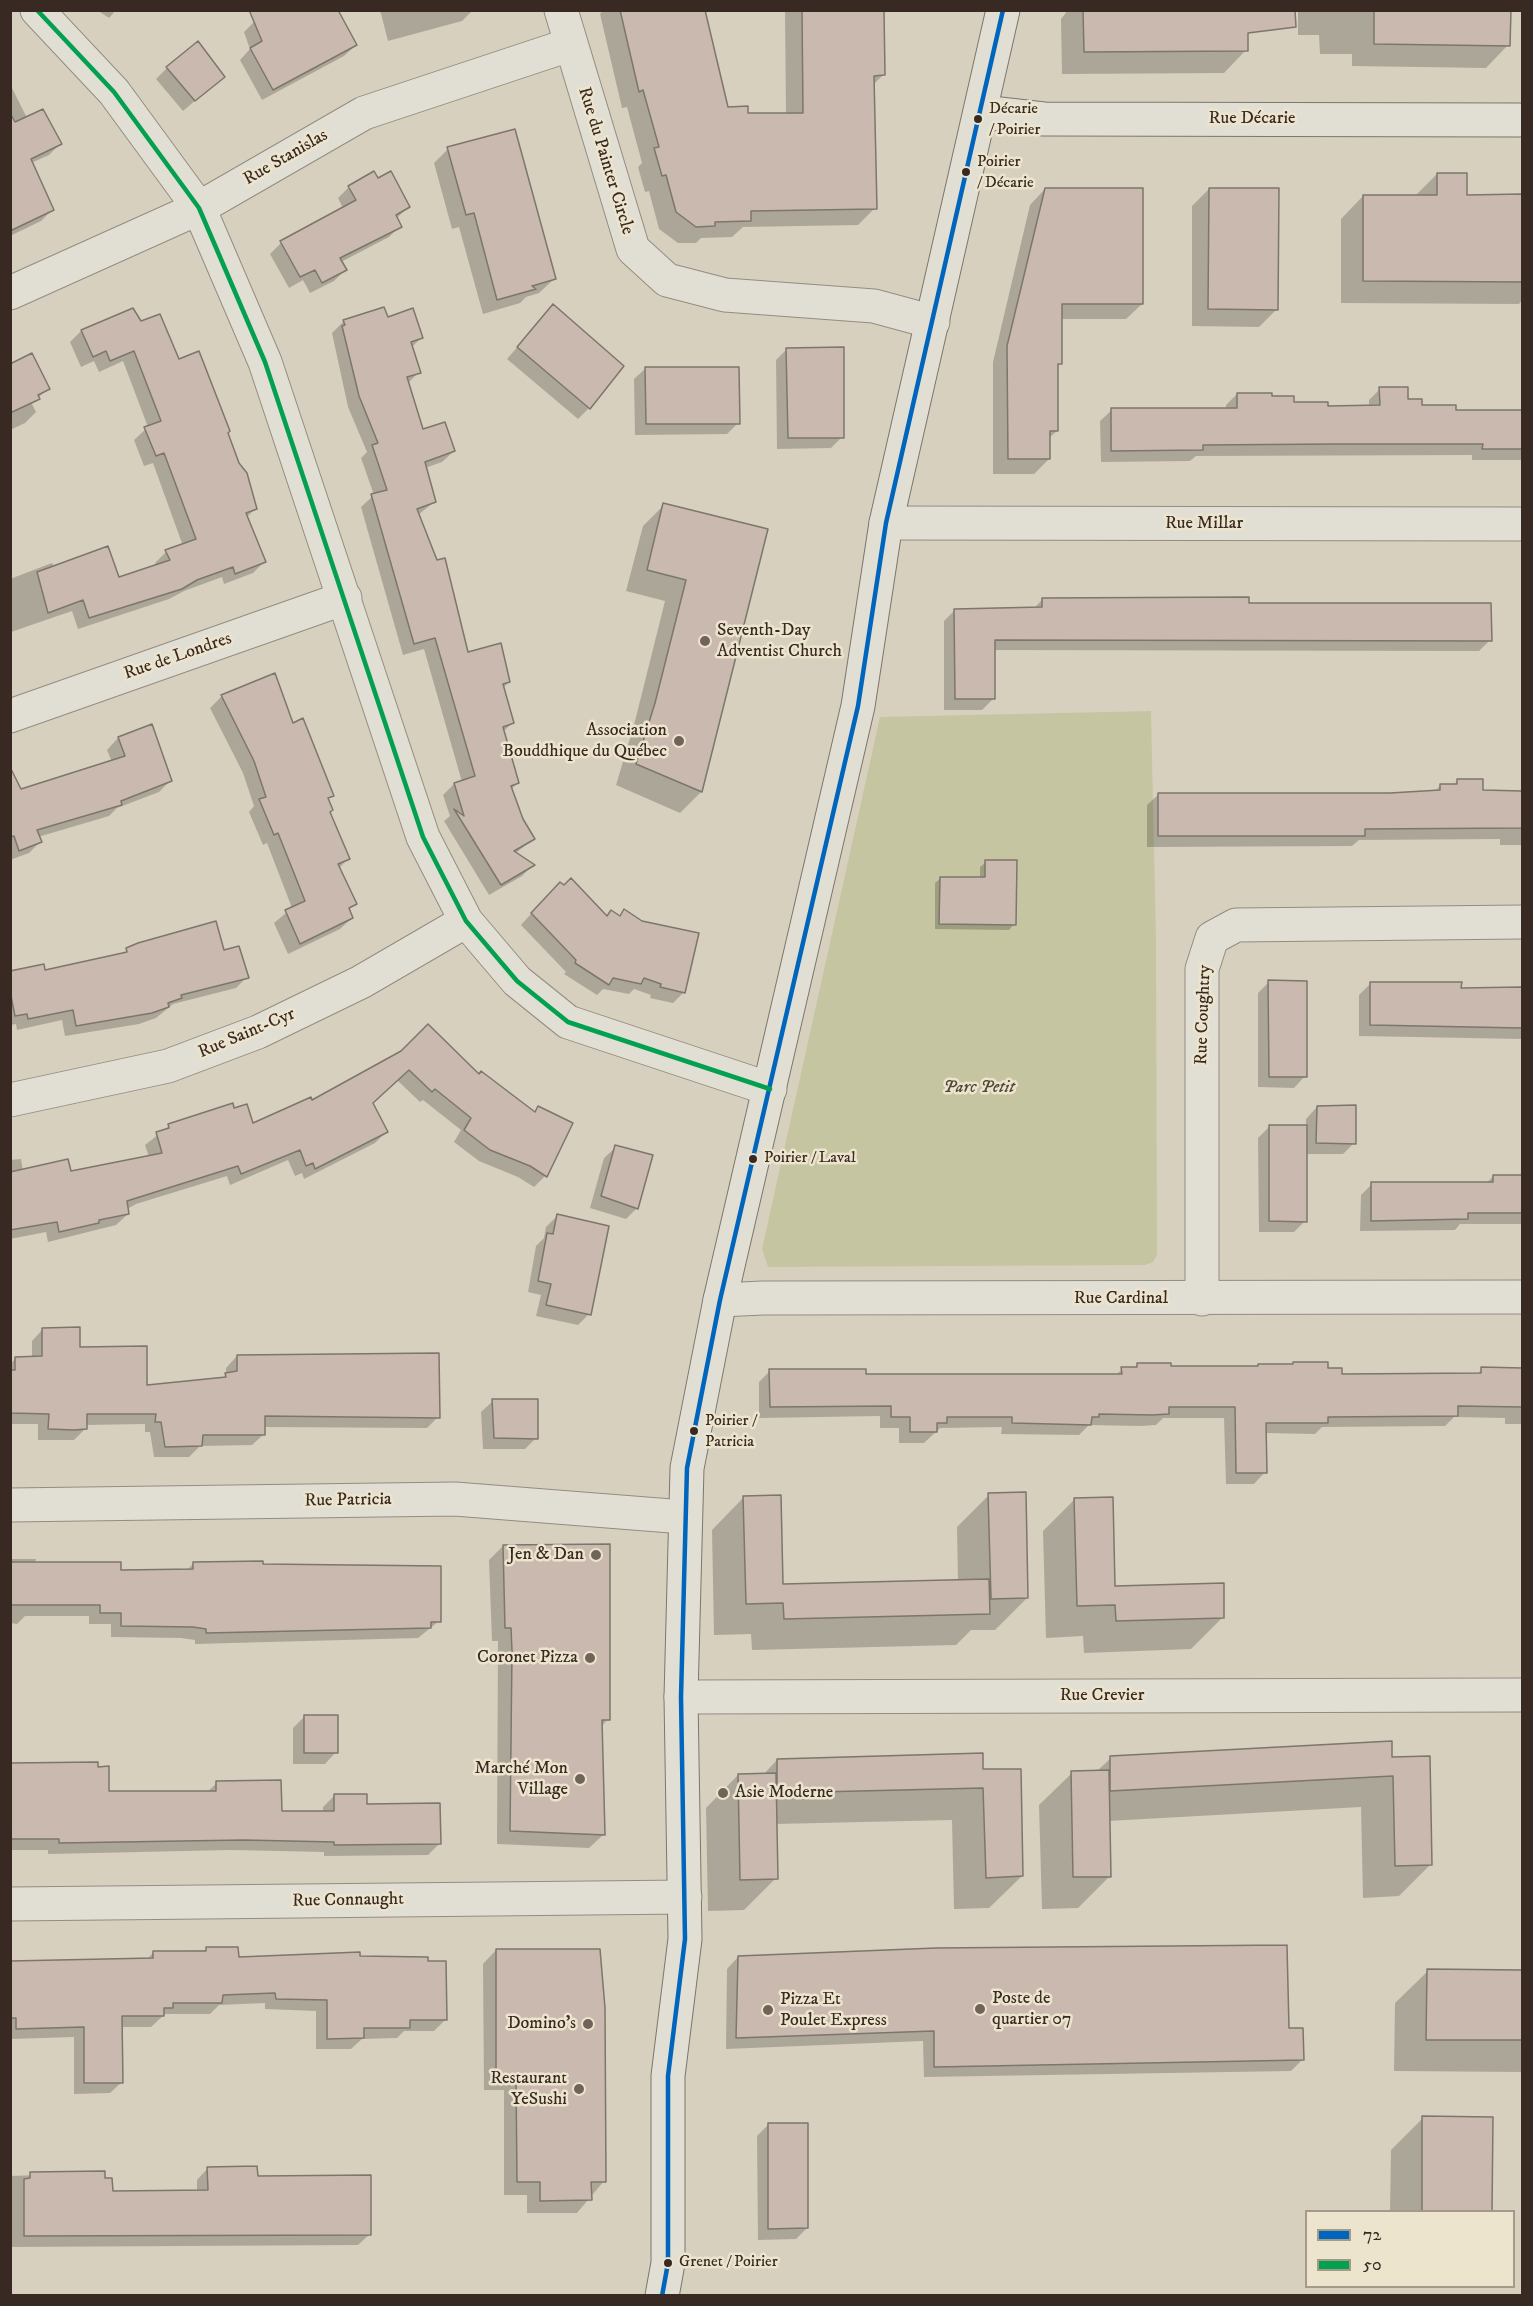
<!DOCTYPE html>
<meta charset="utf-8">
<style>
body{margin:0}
#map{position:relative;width:1533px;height:2306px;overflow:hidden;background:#d8d0be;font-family:"IM FELL DW Pica",serif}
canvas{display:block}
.frame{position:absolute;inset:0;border:12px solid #382a22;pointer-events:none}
.legend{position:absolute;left:1305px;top:2210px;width:210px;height:78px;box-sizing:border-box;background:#ede4ce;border:2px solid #a59a89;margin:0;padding:8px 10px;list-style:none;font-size:18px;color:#382a22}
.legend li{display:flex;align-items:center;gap:12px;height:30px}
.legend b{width:30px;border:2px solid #a59a89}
</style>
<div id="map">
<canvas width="1533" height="2306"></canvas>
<div class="frame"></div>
<ul class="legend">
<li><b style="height:8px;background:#0065bd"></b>72</li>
<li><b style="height:8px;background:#03a04f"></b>50</li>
</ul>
</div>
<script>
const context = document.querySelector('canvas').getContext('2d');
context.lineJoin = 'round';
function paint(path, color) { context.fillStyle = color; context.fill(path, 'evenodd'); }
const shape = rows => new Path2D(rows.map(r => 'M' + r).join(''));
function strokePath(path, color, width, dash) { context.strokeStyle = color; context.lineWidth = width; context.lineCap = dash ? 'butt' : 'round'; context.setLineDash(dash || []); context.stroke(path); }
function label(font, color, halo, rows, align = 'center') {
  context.font = font + ' "IM FELL DW Pica",serif'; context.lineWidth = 5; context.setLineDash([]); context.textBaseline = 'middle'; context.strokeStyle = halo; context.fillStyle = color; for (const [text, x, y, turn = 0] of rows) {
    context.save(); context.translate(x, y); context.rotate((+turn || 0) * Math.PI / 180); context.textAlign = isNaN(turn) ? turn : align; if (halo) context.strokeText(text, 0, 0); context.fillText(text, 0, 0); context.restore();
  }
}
const green = shape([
 [1151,711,1156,939,1157,1255,1153,1262,1145,1265,768,1267,762,1249,880,717]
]);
const shadow = shape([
 [97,10,116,10,109,18],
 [380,10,473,10,462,21,388,41],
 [603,10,704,10,726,108,747,115,786,114,785,10,882,10,883,75,873,85,875,208,858,225,743,227,732,237,701,238,696,243,678,243,659,229,649,191,645,192,638,167,642,163,627,107,622,108,600,14],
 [1068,10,1250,10,1250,32,1246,36,1246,50,1224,73,1062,74,1061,19],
 [1298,10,1509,10,1508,45,1486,68,1352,66,1352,54,1320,54,1319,35,1298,35],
 [255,21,356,45,344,56,262,100,240,60,250,49,244,32],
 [167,68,223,77,183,111,156,79],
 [10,84,27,118,60,144,49,155,31,163,52,210,41,221,10,236],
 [448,149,554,279,539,293,526,297,520,303,483,314,459,227,452,229,434,163],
 [1437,174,1465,196,1522,196,1522,300,1519,304,1341,303,1341,219,1363,196,1415,196],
 [377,180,408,207,396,219,400,226,389,237,341,262,345,270,334,281,310,293,303,280,289,288,270,254,281,243,343,208,338,198,349,187],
 [1045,189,1142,304,1126,319,1060,319,1060,363,1056,367,1057,431,1049,438,1049,459,1034,474,993,474,993,362,1030,205],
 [1209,189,1276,310,1259,327,1192,326,1192,206],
 [553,306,589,408,578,419,507,359],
 [383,309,387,319,421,338,411,348,419,372,407,384,422,431,454,451,442,462,425,468,434,502,418,515,467,654,509,682,503,688,512,723,503,732,517,783,511,790,522,820,533,839,516,853,533,865,522,876,489,895,444,821,450,816,443,795,454,784,462,782,424,649,403,655,361,507,374,495,361,458,367,452,348,407,332,333,343,322],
 [140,323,178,361,227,433,256,508,247,517,264,562,253,573,224,584,222,577,184,591,169,599,78,629,72,611,11,632,10,637,10,579,52,563,54,567,118,579,156,566,155,563,166,552,183,546,153,463,144,466,134,440,148,427,123,361,99,372,94,361,81,367,70,342,81,331],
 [787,349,842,437,831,448,777,449,776,360],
 [10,366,48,388,32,404,36,412,25,423,10,430],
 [646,368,738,423,727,434,635,435,634,379],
 [1380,389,1420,407,1455,412,1522,411,1522,460,1472,460,1472,455,1196,456,1190,461,1101,462,1100,421,1112,410,1226,410,1226,405,1237,394,1327,407,1369,407,1369,400],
 [664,505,766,530,701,792,680,813,616,785,634,725,665,601,626,591,643,526],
 [1043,599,1248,604,1490,640,1479,651,994,650,993,699,982,710,944,710,944,621,955,610,1033,609],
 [274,675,293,725,332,795,327,800,328,813,348,859,338,869,355,904,348,910,352,918,340,929,288,954,274,923,292,908,267,843,263,845,249,812,254,806,243,773,210,708,221,697],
 [151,726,171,780,159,792,117,808,109,816,38,837,40,842,29,853,10,860,10,768,20,791,112,762,107,750,118,738],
 [1458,781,1481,792,1522,793,1522,845,1500,845,1500,839,1359,840,1352,846,1147,847,1147,805,1159,794,1390,794,1434,792,1441,785,1453,785],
 [986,862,1014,924,1009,930,935,929,935,883,941,878,980,878,980,867],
 [548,895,606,917,611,912,619,917,625,911,684,992,673,1003,650,998,651,995,634,989,629,994,603,989,597,995,564,974,566,972,521,925],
 [139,945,223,952,247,977,236,988,173,1004,156,1018,139,1024,65,1036,62,1020,17,1030,16,1024,10,1025,10,971,42,966,43,972,121,955],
 [1269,982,1305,1076,1294,1088,1258,1087,1258,993],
 [1370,984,1460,990,1522,989,1522,1039,1359,1036,1359,995],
 [401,1053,479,1076,533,1113,539,1108,545,1176,534,1187,518,1177,479,1161,454,1142,461,1130,423,1100,420,1102,397,1080,372,1103,386,1132,375,1143,304,1179,302,1173,295,1176,288,1160,230,1185,227,1176,136,1204,127,1209,128,1214,116,1225,48,1242,46,1232,10,1239,10,1160,21,1159,23,1171,70,1173,149,1157,145,1145,169,1126,233,1110,252,1125,311,1102],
 [1317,1107,1354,1143,1343,1154,1306,1154,1305,1221,1294,1232,1259,1232,1258,1138,1269,1127,1306,1127,1306,1119],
 [616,1147,637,1208,626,1219,590,1208,604,1158],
 [1493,1176,1522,1176,1522,1224,1460,1224,1455,1230,1360,1231,1361,1195,1372,1184,1487,1183],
 [557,1216,589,1314,578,1325,536,1316,541,1295,528,1292,536,1246,544,1238,546,1227],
 [43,1329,146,1387,222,1379,226,1375,226,1368,237,1356,438,1417,427,1428,264,1427,264,1434,252,1445,200,1446,189,1457,154,1457,150,1432,145,1432,145,1424,86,1425,86,1428,74,1440,38,1440,38,1424,10,1424,10,1364,16,1358,32,1358,32,1341],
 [1137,1365,1170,1368,1256,1368,1258,1365,1327,1369,1340,1376,1476,1375,1482,1369,1522,1369,1522,1424,1505,1424,1505,1418,1454,1417,1445,1426,1322,1427,1315,1434,1265,1433,1265,1472,1254,1484,1226,1484,1224,1418,1163,1418,1156,1425,1140,1426,1089,1425,1079,1435,1001,1434,1002,1427,940,1428,924,1443,899,1443,899,1428,880,1428,880,1416,759,1418,759,1382,770,1371,864,1376,1115,1376,1122,1369,1134,1369],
 [493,1401,536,1438,525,1449,483,1449,481,1412],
 [989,1495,1027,1598,995,1630,971,1630,956,1645,752,1650,751,1634,714,1635,712,1530,744,1497,782,1586,958,1581,957,1527],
 [1075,1499,1114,1587,1223,1617,1191,1649,1084,1653,1083,1636,1046,1638,1043,1531],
 [503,1546,608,1719,601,1727,603,1835,589,1848,497,1844,498,1641,492,1641,489,1560],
 [10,1559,36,1559,35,1563,119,1572,186,1571,193,1564,261,1566,439,1621,418,1638,195,1644,195,1640,181,1638,111,1637,111,1624,89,1624,89,1616,25,1616,17,1624,10,1623],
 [304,1717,336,1752,325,1764,293,1764,293,1728],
 [1111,1758,1391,1759,1431,1864,1399,1896,1363,1898,1361,1807,1108,1821,1110,1876,1078,1908,1042,1909,1039,1805,1072,1773,1096,1772],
 [777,1760,981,1771,1022,1876,989,1908,954,1909,952,1820,775,1824,776,1878,744,1910,708,1911,706,1808,738,1775,763,1775],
 [10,1765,108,1792,207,1792,217,1783,281,1813,323,1813,323,1807,335,1795,365,1805,440,1843,428,1855,324,1856,324,1852,231,1850,48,1854,48,1850,10,1850],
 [237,1949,238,1958,359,1957,445,2020,434,2031,404,2031,397,2038,362,2039,351,2049,316,2049,316,2011,265,2009,265,2003,219,2005,210,2014,165,2014,151,2027,121,2027,122,2082,110,2093,74,2094,74,2037,10,2039,10,1963,146,1960,154,1952],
 [496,1950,604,2181,577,2213,527,2213,527,2195,504,2195,504,2090,484,2090,483,1964],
 [738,1957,1288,2030,1302,2060,1291,2071,924,2077,923,2041,726,2049,727,1969],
 [1428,1971,1522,1971,1521,2072,1394,2071,1395,2003],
 [1423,2118,1491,2118,1491,2212,1390,2212,1391,2150],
 [768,2125,807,2228,796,2239,758,2240,757,2136],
 [208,2168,256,2177,370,2234,358,2245,10,2247,10,2176,103,2173,103,2180,111,2193,197,2191,197,2180]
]);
const building = shape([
 [249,10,338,10,357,45,273,90,250,48,262,41,249,10],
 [620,10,705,10,728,107,748,106,748,113,803,113,802,10,884,10,885,75,874,76,877,209,751,211,751,221,715,222,715,226,696,227,676,212,666,175,662,176,654,148,659,147,643,90,639,92,620,10],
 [1083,10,1295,10,1296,27,1248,33,1248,51,1084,52,1083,10],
 [1374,10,1511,10,1510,46,1374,44,1374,10],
 [198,41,225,77,195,101,166,67,198,41],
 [43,109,62,144,31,159,54,210,10,231,10,113,15,122,43,109],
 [515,129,556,279,532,286,536,289,497,300,474,213,466,215,447,147,515,129],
 [374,171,378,178,391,171,410,207,396,215,402,227,340,258,347,270,322,283,315,270,300,277,280,241,356,200,348,186,374,171],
 [1437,173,1467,173,1467,195,1522,194,1522,282,1363,281,1363,195,1437,195,1437,173],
 [1045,188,1143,188,1143,304,1062,304,1062,364,1058,364,1058,431,1050,431,1050,459,1008,459,1007,346,1045,188],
 [1209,188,1279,188,1278,310,1208,309,1209,188],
 [553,304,624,366,590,409,517,347,553,304],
 [384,307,388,317,413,308,423,338,411,342,421,373,407,377,423,429,445,422,455,451,425,462,436,502,417,509,437,560,445,558,468,652,501,643,510,682,503,684,514,723,503,727,519,783,511,786,523,819,535,839,514,851,535,865,501,885,454,809,464,816,454,783,475,776,435,638,414,644,371,494,387,490,372,445,378,443,359,396,342,326,345,325,343,320,384,307],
 [133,308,141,321,160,314,179,359,199,351,230,431,228,433,239,463,247,473,257,509,246,513,266,562,235,574,233,567,197,580,182,589,89,618,83,600,48,613,37,572,108,546,119,577,170,560,165,550,196,539,164,453,156,456,144,427,161,421,134,351,110,361,106,351,93,357,81,330,133,308],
 [844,347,844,438,788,438,786,348,844,347],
 [32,353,50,389,38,395,40,399,10,413,10,364,32,353],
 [645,367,739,367,740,424,646,424,645,367],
 [1379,387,1408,387,1408,399,1422,399,1422,405,1456,405,1456,410,1522,410,1522,449,1482,449,1483,444,1335,444,1203,445,1203,450,1111,451,1111,408,1237,408,1237,393,1272,393,1272,396,1294,396,1294,402,1328,402,1328,406,1380,405,1379,387],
 [663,503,768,529,702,792,636,764,655,703,686,580,647,570,663,503],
 [1249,597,1249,603,1491,603,1492,641,995,640,995,699,955,699,954,609,1042,607,1042,598,1249,597],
 [275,673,293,723,303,718,334,796,328,798,333,810,330,812,350,859,338,864,357,904,349,908,353,918,300,944,285,910,305,901,278,833,274,835,259,799,266,797,254,761,221,695,275,673],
 [152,724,172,781,121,801,122,805,37,830,42,842,19,851,14,836,10,837,10,767,21,789,125,756,118,737,152,724],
 [1457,779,1483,779,1483,790,1522,791,1522,828,1365,829,1365,836,1158,836,1158,793,1390,793,1440,790,1440,784,1457,784,1457,779],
 [985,860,1017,860,1016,925,939,924,940,877,985,877,985,860],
 [571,878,607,916,611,910,620,916,624,909,642,921,699,933,685,993,660,987,661,984,644,978,641,984,613,978,609,985,575,963,576,960,531,913,560,882,564,885,571,878],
 [216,921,224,950,239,946,249,978,181,995,182,998,168,1003,169,1007,152,1013,76,1026,73,1010,28,1019,27,1014,15,1016,10,991,10,971,44,964,45,970,127,952,126,948,138,943,216,921],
 [1268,980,1307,981,1307,1077,1269,1077,1268,980],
 [1370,982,1462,982,1461,988,1522,987,1522,1028,1370,1025,1370,982],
 [428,1024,479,1074,481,1071,535,1112,538,1106,573,1123,547,1177,530,1166,490,1150,464,1130,471,1118,435,1089,432,1092,409,1070,373,1103,388,1132,315,1169,313,1163,306,1166,300,1150,241,1174,238,1166,127,1201,129,1214,99,1220,99,1223,59,1232,57,1222,10,1230,10,1172,68,1159,71,1171,162,1153,156,1132,169,1128,168,1124,233,1103,234,1108,247,1104,253,1123,311,1097,312,1100,401,1051,428,1024],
 [1356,1105,1356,1144,1316,1143,1317,1106,1356,1105],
 [1269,1125,1307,1125,1307,1222,1269,1221,1269,1125],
 [615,1145,653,1155,638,1209,601,1196,615,1145],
 [1493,1175,1522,1175,1522,1213,1468,1213,1468,1219,1371,1221,1371,1182,1493,1182,1493,1175],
 [557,1214,609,1226,591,1315,546,1305,551,1284,538,1281,547,1233,553,1234,557,1214],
 [80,1327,80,1347,147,1346,147,1385,226,1377,225,1373,237,1371,237,1355,439,1353,440,1418,265,1416,265,1435,203,1435,202,1446,165,1447,161,1422,155,1422,156,1414,87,1414,87,1429,74,1430,48,1429,49,1414,10,1413,10,1370,15,1370,15,1357,42,1356,42,1328,80,1327],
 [1293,1362,1328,1362,1328,1368,1342,1368,1342,1374,1481,1373,1481,1367,1522,1368,1522,1407,1458,1406,1458,1416,1328,1417,1328,1423,1266,1423,1267,1473,1236,1473,1235,1407,1169,1407,1169,1414,1152,1415,1099,1414,1099,1417,1092,1417,1091,1425,1012,1423,1012,1417,947,1417,947,1423,937,1423,937,1432,910,1432,910,1417,891,1417,891,1406,770,1407,769,1369,866,1369,866,1374,1122,1374,1121,1367,1137,1367,1137,1363,1171,1363,1171,1366,1258,1366,1258,1364,1293,1364,1293,1362],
 [492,1399,538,1399,538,1439,494,1438,492,1399],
 [1026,1492,1028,1598,991,1599,988,1493,1026,1492],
 [781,1495,783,1584,989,1579,990,1614,784,1619,783,1603,746,1604,743,1496,781,1495],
 [1113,1497,1115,1586,1224,1583,1224,1618,1116,1621,1115,1605,1077,1606,1074,1498,1113,1497],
 [610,1544,610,1720,602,1720,605,1835,510,1831,512,1651,511,1628,505,1628,503,1545,610,1544],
 [263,1561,263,1564,441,1566,441,1622,431,1622,431,1628,206,1633,206,1629,193,1627,121,1626,121,1613,100,1613,100,1605,10,1605,10,1562,121,1562,121,1570,193,1569,193,1562,263,1561],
 [304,1715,338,1715,338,1753,304,1753,304,1715],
 [1392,1741,1392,1757,1430,1756,1432,1865,1395,1866,1393,1776,1110,1791,1110,1756,1392,1741],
 [983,1753,983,1769,1021,1769,1023,1876,986,1878,983,1788,777,1793,777,1759,983,1753],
 [98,1762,98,1767,109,1766,109,1791,216,1791,216,1781,281,1780,282,1811,334,1811,334,1794,367,1794,367,1804,440,1803,441,1844,334,1845,334,1842,244,1840,59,1843,59,1839,10,1839,10,1763,98,1762],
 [1109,1770,1111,1877,1073,1877,1071,1771,1109,1770],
 [776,1773,778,1879,740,1880,738,1774,776,1773],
 [1287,1945,1289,2028,1303,2028,1304,2060,934,2067,934,2031,736,2038,738,1956,936,1948,1287,1945],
 [206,1947,238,1947,239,1957,360,1952,360,1956,428,1957,428,1961,446,1961,447,2020,410,2020,410,2028,364,2028,364,2038,327,2039,327,2000,276,1999,275,1993,223,1995,222,2003,173,2003,173,2008,164,2008,164,2016,122,2016,123,2083,84,2083,84,2027,16,2029,16,2018,10,2018,10,1961,153,1958,153,1951,206,1951,206,1947],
 [496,1949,600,1949,605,2008,606,2182,591,2182,592,2200,540,2201,540,2182,517,2182,516,2077,496,2077,496,1949],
 [1427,1969,1522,1970,1522,2040,1426,2040,1427,1969],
 [1422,2116,1493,2117,1492,2211,1422,2211,1422,2116],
 [768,2123,808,2123,808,2228,768,2229,768,2123],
 [257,2166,258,2176,371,2175,371,2235,24,2236,24,2179,30,2178,30,2172,105,2171,105,2178,112,2178,113,2191,208,2190,207,2167,257,2166]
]);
const street = shape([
 [37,10,114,92,199,208,265,362,423,837,466,921,517,981,568,1022,770,1089],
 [561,10,633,249,667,280,725,295,874,306,933,322],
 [10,293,199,208,364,113,569,45],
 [886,523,1522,524],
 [10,716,345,598],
 [10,1100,168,1066,258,1032,361,982,466,921],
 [1202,1299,1202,969,1212,938,1236,925,1522,922],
 [720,1300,763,1298,1522,1297],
 [10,1505,455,1499,684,1517],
 [681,1697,1522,1695],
 [10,1904,685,1897]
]);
const secondary = shape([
 [982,112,1044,119,1522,120],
 [662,2296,668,2263,668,2076,685,1939,681,1697,687,1468,720,1300,858,706,886,523,1003,10]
]);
const bus1 = shape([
 [662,2296,668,2263,668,2076,685,1939,681,1697,687,1468,720,1300,858,706,886,523,1003,10]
]);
const bus2 = shape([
 [37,10,114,92,199,208,265,362,423,837,466,921,517,981,568,1022,770,1089]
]);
const markers = [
 [978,119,5,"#382a22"],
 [966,172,5,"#382a22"],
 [705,641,6,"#706459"],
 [679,741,6,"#706459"],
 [753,1159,5,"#382a22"],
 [694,1431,5,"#382a22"],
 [596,1555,6,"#706459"],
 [590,1658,6,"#706459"],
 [580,1779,6,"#706459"],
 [723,1793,6,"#706459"],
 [980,2009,6,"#706459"],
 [768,2010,6,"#706459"],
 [588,2024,6,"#706459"],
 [579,2089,6,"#706459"],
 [668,2263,5,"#382a22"]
];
const busNames = [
 ["Décarie",989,110],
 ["/ Poirier",989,131],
 ["Poirier",977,163],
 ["/ Décarie",977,184],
 ["Poirier / Laval",764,1159],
 ["Poirier /",705,1422],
 ["Patricia",705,1443],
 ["Grenet / Poirier",679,2263]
];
const streetNames = [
 ["Rue Décarie",1252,119],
 ["Rue Stanislas",286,158,-30],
 ["Rue du Painter Circle",605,161,73],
 ["Rue Millar",1204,524],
 ["Rue de Londres",178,657,-19],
 ["Rue Coughtry",1204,1015,-88],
 ["Rue Saint-Cyr",247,1034,-23],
 ["Rue Cardinal",1121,1299],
 ["Rue Patricia",348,1501,-1],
 ["Rue Crevier",1102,1696],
 ["Rue Connaught",348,1901,-1]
];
const poiNames = [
 ["Seventh-Day",717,631,"left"],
 ["Adventist Church",717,652,"left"],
 ["Association",667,731],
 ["Bouddhique du Québec",667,752],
 ["Jen & Dan",584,1555],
 ["Coronet Pizza",578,1658],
 ["Marché Mon",568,1769],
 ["Village",568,1790],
 ["Asie Moderne",735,1793,"left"],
 ["Poste de",992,1999,"left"],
 ["quartier 07",992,2020,"left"],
 ["Pizza Et",780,2000,"left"],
 ["Poulet Express",780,2021,"left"],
 ["Domino's",576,2024],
 ["Restaurant",567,2079],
 ["YeSushi",567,2100]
];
const parkNames = [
 ["Parc Petit",979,1088]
];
paint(green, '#c5c5a1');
paint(shadow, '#0003');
paint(building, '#cab9af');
strokePath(building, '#7c766c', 1.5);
strokePath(street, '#938c81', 35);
strokePath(secondary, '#7c766c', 35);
strokePath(street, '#e1ded4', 33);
strokePath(secondary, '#e1ded4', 33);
strokePath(bus1, '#0065bd', 4.5);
strokePath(bus2, '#03a04f', 4.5);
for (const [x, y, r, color] of markers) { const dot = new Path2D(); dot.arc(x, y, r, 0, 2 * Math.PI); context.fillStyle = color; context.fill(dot); strokePath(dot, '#ede4ce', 2); }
label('16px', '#382a22', '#ede4ce', busNames, 'left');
label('18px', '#382a22', '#ede4ce', streetNames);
label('18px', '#382a22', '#ede4ce', poiNames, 'right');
label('italic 18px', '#514737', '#ede4ce', parkNames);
</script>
